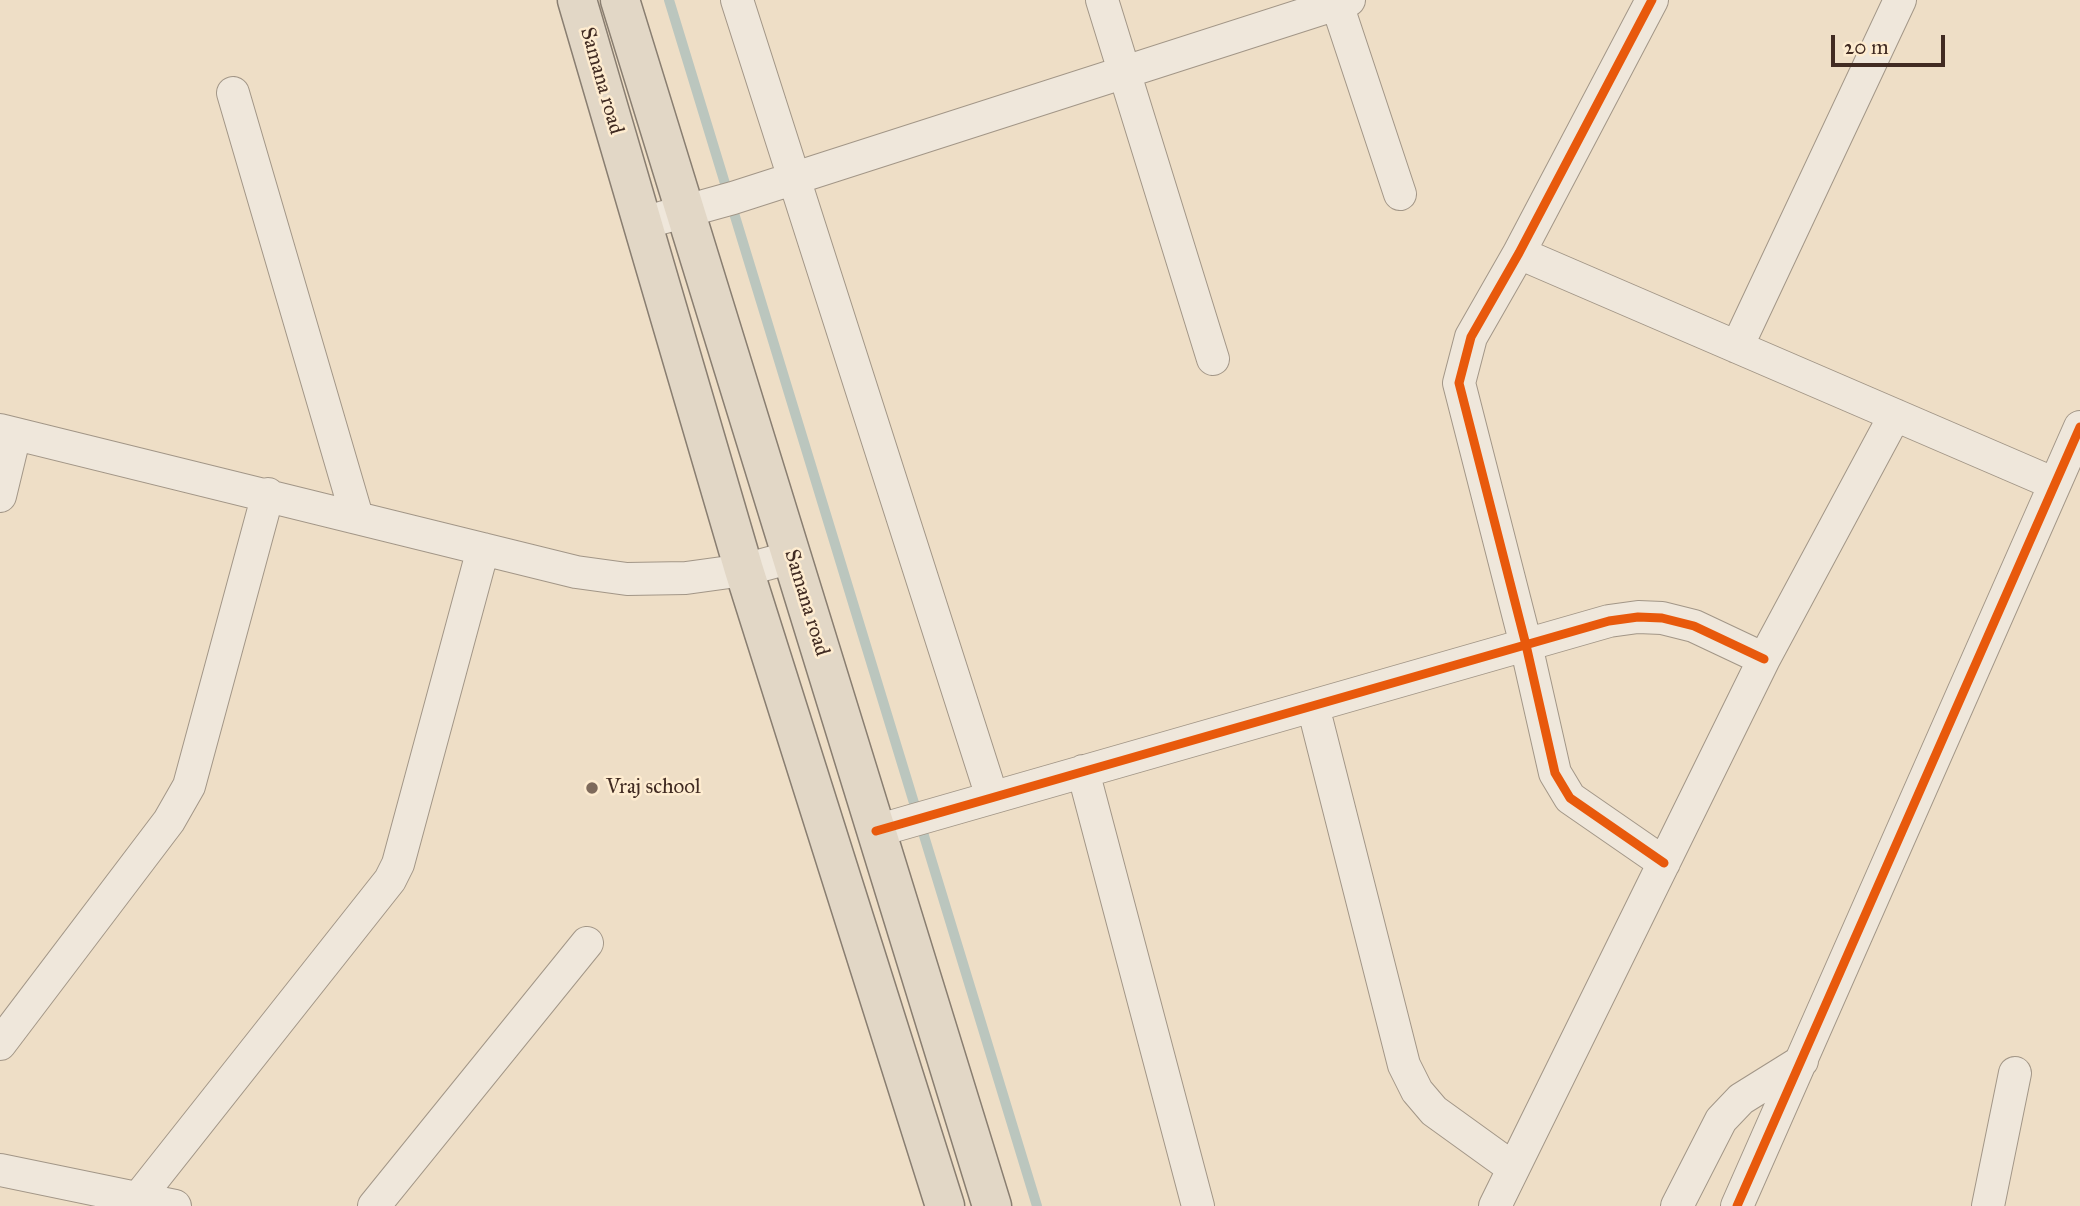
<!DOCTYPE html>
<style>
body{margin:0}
#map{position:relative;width:2080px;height:1206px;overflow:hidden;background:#eedec6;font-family:"IM FELL Great Primer",serif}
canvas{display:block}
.scale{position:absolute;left:1831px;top:35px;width:114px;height:32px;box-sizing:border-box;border:4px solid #412b22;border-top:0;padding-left:9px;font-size:21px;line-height:24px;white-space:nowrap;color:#412b22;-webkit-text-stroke:5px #feecd0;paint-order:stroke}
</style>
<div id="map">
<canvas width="2080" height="1206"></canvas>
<div class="scale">20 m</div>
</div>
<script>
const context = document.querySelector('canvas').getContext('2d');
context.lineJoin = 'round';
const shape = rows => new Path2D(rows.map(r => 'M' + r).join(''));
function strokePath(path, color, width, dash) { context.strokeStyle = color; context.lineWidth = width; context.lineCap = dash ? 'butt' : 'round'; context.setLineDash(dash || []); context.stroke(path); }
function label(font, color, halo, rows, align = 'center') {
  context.font = font + ' "IM FELL Great Primer",serif'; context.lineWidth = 5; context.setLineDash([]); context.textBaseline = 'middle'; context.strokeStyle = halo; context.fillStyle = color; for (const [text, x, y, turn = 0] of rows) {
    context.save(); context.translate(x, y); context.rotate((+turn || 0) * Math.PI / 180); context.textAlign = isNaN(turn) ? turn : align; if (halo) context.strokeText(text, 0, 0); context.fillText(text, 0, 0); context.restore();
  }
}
const stream = shape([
 [669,0,1037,1206]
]);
const minor = shape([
 [737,0,992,797],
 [1102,0,1213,359],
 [1652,0,1519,253,1471,337,1459,383,1526,645,1555,773,1570,798,1664,863],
 [1337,4,1400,194],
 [233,93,357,517],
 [643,223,733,198,1349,0],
 [1519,253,2055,484],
 [1737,347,1900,0],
 [0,430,576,572,627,579,686,578,744,570,792,557],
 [0,496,15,434],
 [1313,706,1404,1065,1417,1091,1434,1111,1513,1168],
 [1083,771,1198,1206],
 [876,831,1609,621,1638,617,1662,618,1694,626,1764,659],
 [0,1044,169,821,189,786,268,494],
 [0,1170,175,1206],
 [132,1206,390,880,398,864,483,549],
 [374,1206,587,943],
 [1495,1206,1764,659,1895,415],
 [1677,1206,1721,1120,1741,1099,1802,1061],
 [1737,1206,2080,427],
 [1988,1206,2015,1073]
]);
const primary = shape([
 [577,0,744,570,945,1206],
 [620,0,992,1206]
]);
const cycleway = shape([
 [1652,0,1519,253,1471,337,1459,383,1526,645,1555,773,1570,798,1664,863],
 [876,831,1609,621,1638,617,1662,618,1694,626,1764,659],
 [1737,1206,2080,427]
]);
const markers = [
 [592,788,7,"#7e6a5b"]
];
const streetNames = [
 ["Samana road",601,81,74],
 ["Samana road",806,603,73]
];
const poiNames = [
 ["Vraj school",606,788]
];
strokePath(stream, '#bbc6be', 10);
strokePath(minor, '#a29687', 34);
strokePath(primary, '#897e71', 41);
strokePath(minor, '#efe7db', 32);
strokePath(primary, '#e2d7c6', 38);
strokePath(cycleway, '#e8590c', 9);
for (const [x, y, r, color] of markers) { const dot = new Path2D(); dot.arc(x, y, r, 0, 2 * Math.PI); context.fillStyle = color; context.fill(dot); strokePath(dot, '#feecd0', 2.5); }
label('21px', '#412b22', '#feecd0', streetNames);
label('21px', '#412b22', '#feecd0', poiNames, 'left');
</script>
